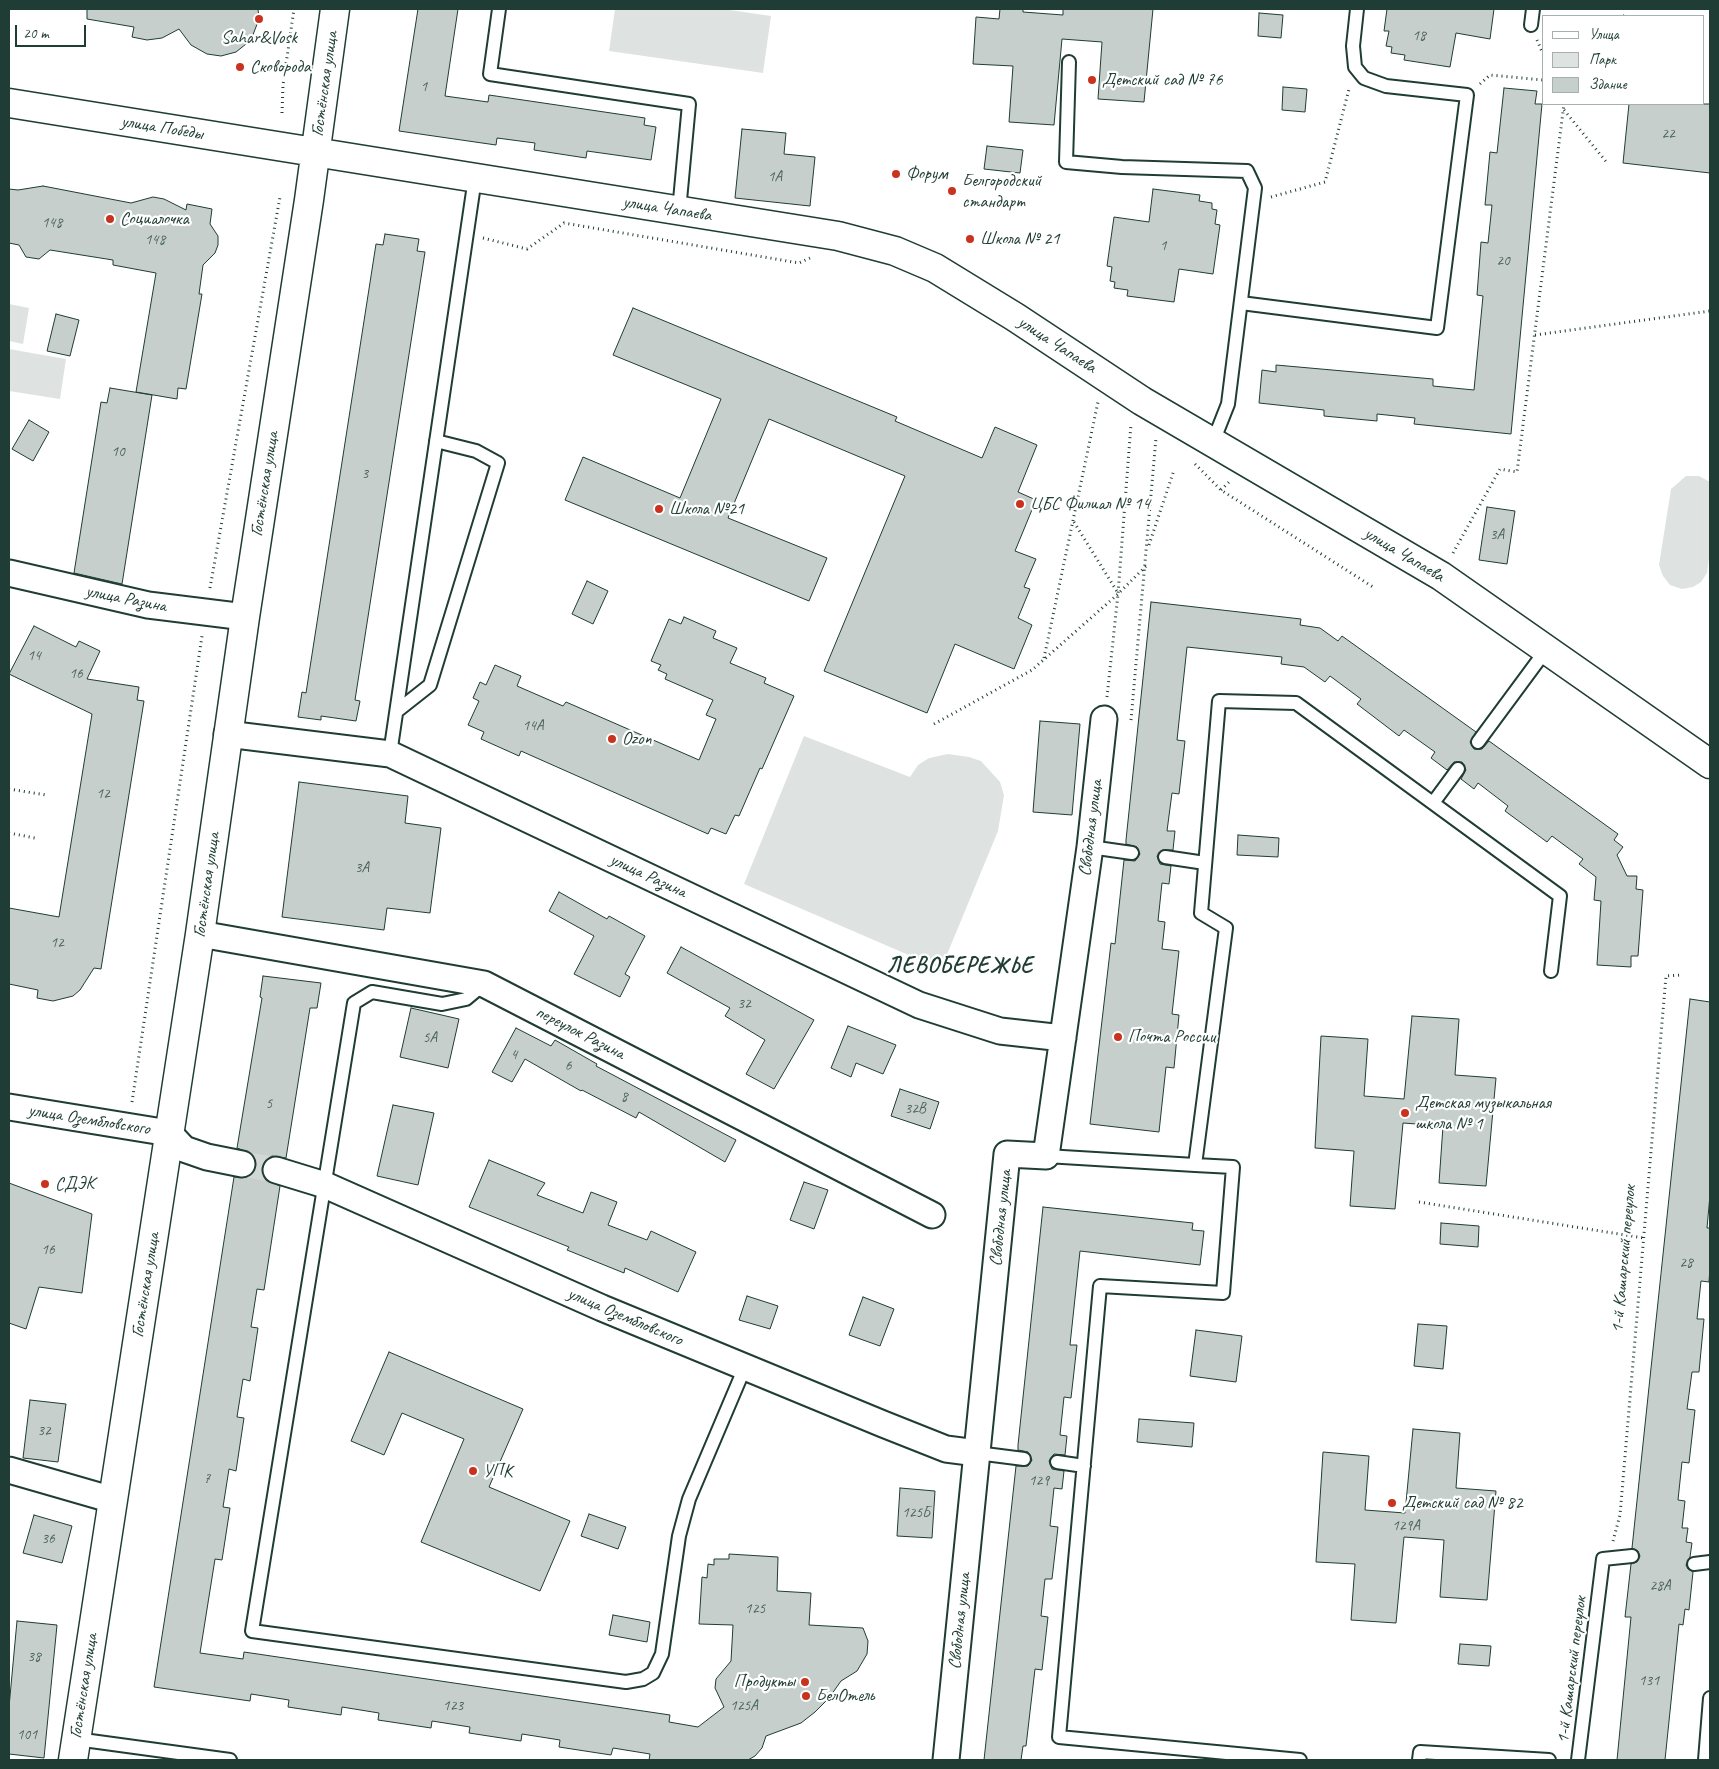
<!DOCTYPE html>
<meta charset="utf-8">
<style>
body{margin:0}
#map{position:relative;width:1719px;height:1769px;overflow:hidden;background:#fff;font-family:Caveat,sans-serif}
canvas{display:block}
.frame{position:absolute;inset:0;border:10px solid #1f3d34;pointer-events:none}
.legend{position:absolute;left:1542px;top:15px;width:162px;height:90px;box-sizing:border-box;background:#fff;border:1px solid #a5b1ae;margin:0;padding:6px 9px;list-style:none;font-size:15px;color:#1f3d34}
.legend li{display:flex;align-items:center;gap:10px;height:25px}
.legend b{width:25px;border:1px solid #a5b1ae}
.scale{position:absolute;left:15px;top:25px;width:71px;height:22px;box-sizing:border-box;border:2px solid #1f3d34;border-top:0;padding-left:6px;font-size:15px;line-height:18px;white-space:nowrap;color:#1f3d34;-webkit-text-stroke:4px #fff;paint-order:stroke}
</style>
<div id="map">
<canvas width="1719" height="1769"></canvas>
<div class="frame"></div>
<ul class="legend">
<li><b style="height:6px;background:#fff"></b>Улица</li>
<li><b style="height:14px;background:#dee3e2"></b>Парк</li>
<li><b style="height:14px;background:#c7cfcc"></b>Здание</li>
</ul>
<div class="scale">20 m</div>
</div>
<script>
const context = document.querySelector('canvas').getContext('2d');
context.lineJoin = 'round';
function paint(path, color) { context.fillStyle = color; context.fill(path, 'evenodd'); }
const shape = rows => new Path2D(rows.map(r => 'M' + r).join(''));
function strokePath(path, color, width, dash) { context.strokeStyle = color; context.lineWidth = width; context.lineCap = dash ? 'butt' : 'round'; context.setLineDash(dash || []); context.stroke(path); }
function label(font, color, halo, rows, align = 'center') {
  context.font = font + ' Caveat,sans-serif'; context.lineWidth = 4.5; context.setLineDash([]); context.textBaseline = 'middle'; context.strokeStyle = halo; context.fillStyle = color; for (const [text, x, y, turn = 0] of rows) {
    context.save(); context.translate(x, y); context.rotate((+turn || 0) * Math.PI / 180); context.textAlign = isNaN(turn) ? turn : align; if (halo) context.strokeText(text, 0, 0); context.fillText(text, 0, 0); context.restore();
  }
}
const green = shape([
 [615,9,723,9,771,16,763,73,609,51],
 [9,304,29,308,23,344,9,341],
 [9,349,66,359,60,399,9,391],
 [1686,476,1699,476,1710,482,1710,551,1707,573,1701,582,1693,587,1682,589,1670,585,1663,576,1659,565,1671,489],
 [804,736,910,777,918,765,929,758,948,754,969,757,981,761,1000,782,1004,795,998,831,941,969,744,884]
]);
const building = shape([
 [87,9,258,9,259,19,251,40,236,52,221,56,207,54,191,45,179,29,162,38,147,40,132,37,134,27,87,19,87,9],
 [418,9,458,9,445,96,488,102,489,95,645,118,644,125,656,127,651,160,587,151,586,158,534,150,535,143,497,138,496,145,399,131,418,9],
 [1000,9,1023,9,1023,12,1063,15,1063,9,1153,9,1144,102,1098,99,1102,42,1062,39,1054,125,1009,122,1013,66,973,64,976,17,999,19,1000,9],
 [1387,9,1494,9,1490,39,1456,33,1450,67,1404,60,1405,55,1391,53,1392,47,1386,46,1389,31,1384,31,1387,9],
 [1259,13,1283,15,1281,38,1258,36,1259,13],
 [1283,87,1307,89,1305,112,1282,110,1283,87],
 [1504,88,1537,91,1535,104,1542,104,1511,434,1414,424,1415,418,1377,414,1377,421,1324,416,1324,410,1259,403,1262,370,1276,372,1276,365,1433,379,1433,386,1474,390,1483,296,1477,295,1481,242,1488,243,1492,205,1485,205,1490,152,1497,153,1504,88],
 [1629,104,1710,104,1710,173,1623,163,1629,104],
 [742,129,786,133,784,154,815,157,810,206,735,198,742,129],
 [987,146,1023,150,1020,173,984,169,987,146],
 [43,186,131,203,153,197,164,199,186,210,187,204,212,209,210,224,218,236,218,245,215,253,203,265,199,294,202,294,186,389,178,388,177,399,136,392,156,273,113,265,113,260,50,250,39,259,26,257,19,245,9,243,9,189,18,190,43,186],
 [1153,189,1200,195,1199,201,1212,203,1212,209,1217,210,1215,224,1220,225,1213,274,1179,269,1174,302,1127,296,1128,290,1114,288,1115,282,1110,281,1112,267,1107,266,1114,217,1149,222,1153,189],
 [385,234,419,239,417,251,425,252,355,700,360,701,356,721,321,716,321,720,298,717,302,692,306,693,376,244,383,245,385,234],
 [633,308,897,417,895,421,982,458,995,427,1037,445,1018,492,1036,500,1015,551,1036,559,1024,587,1030,589,1018,618,1032,625,1014,669,955,644,927,713,824,671,905,476,769,419,728,518,827,558,809,601,565,500,583,457,680,498,721,399,613,355,633,308],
 [56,314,79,320,70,356,47,351,56,314],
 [110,388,152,395,122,584,74,573,101,402,107,403,110,388],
 [29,420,49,432,33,461,12,449,29,420],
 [1487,507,1515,511,1507,564,1479,560,1487,507],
 [587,581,608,591,593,624,572,614,587,581],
 [1151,602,1301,619,1300,625,1320,628,1338,641,1342,636,1476,732,1470,742,1474,749,1482,749,1489,741,1618,834,1614,840,1623,847,1617,855,1627,876,1637,876,1636,889,1643,890,1638,956,1631,956,1631,967,1597,965,1601,901,1594,900,1596,877,1579,864,1583,859,1552,836,1547,842,1505,811,1508,806,1478,783,1474,789,1461,779,1466,770,1462,762,1454,762,1447,770,1431,758,1435,752,1404,730,1399,736,1357,704,1361,699,1330,676,1325,682,1304,667,1281,664,1282,657,1187,647,1177,740,1185,741,1179,794,1172,793,1167,831,1175,831,1173,850,1162,850,1157,856,1160,864,1171,866,1169,884,1162,883,1158,921,1165,922,1162,949,1179,951,1172,1014,1179,1015,1174,1068,1166,1067,1159,1132,1090,1124,1111,943,1115,944,1124,860,1135,861,1140,854,1137,847,1126,844,1126,840,1151,602],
 [684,617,716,631,713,638,737,648,730,663,766,678,764,683,794,696,762,769,760,768,739,816,735,815,726,834,711,828,708,834,521,751,519,756,481,739,484,732,468,725,479,701,473,698,480,682,486,685,495,665,521,676,517,686,563,706,566,702,699,760,716,719,706,715,713,700,665,679,667,674,658,670,661,665,651,661,669,619,681,624,684,617],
 [34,626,76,647,79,641,100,651,87,679,139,687,137,700,144,701,101,969,94,968,80,990,73,996,53,1001,37,998,38,990,9,984,9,908,59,917,92,714,9,674,34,626],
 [1040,721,1080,724,1072,815,1033,812,1040,721],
 [299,782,408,796,405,823,441,828,430,913,387,908,384,930,282,917,299,782],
 [1238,835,1279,838,1278,857,1237,855,1238,835],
 [559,892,607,919,609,916,645,936,625,974,630,977,620,997,574,974,594,936,549,911,559,892],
 [681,947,814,1020,774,1089,746,1074,765,1040,725,1016,730,1008,667,973,681,947],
 [263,976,321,983,317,1008,310,1008,286,1158,272,1156,266,1160,262,1166,265,1179,280,1186,264,1290,257,1289,251,1327,258,1328,250,1381,243,1379,237,1417,244,1418,236,1471,229,1469,223,1507,230,1508,222,1560,215,1559,200,1653,243,1659,244,1652,515,1692,670,1715,669,1722,698,1727,724,1707,715,1688,716,1679,731,1661,733,1625,699,1624,702,1577,707,1578,708,1564,714,1565,714,1559,729,1559,729,1554,778,1557,777,1591,811,1593,809,1625,863,1628,868,1641,867,1654,857,1671,841,1681,829,1698,815,1712,801,1723,766,1736,762,1748,755,1756,748,1760,649,1760,650,1754,613,1748,611,1755,559,1747,560,1740,522,1734,521,1741,469,1733,470,1727,432,1721,431,1728,378,1720,379,1713,342,1707,341,1715,288,1707,289,1700,251,1694,250,1701,154,1687,234,1177,247,1177,253,1173,256,1166,252,1154,237,1148,262,998,260,997,263,976],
 [1690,999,1710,1002,1710,1195,1707,1228,1710,1228,1710,1267,1709,1282,1701,1281,1697,1319,1704,1319,1699,1372,1692,1372,1687,1409,1695,1410,1689,1463,1682,1462,1678,1500,1685,1501,1682,1528,1688,1528,1686,1542,1692,1543,1690,1557,1686,1565,1688,1569,1693,1572,1689,1610,1685,1609,1683,1625,1679,1624,1665,1760,1617,1760,1631,1617,1625,1617,1631,1564,1637,1562,1640,1556,1638,1551,1632,1548,1690,999],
 [411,1008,459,1019,448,1068,400,1057,411,1008],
 [1412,1016,1459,1019,1455,1075,1496,1078,1486,1186,1439,1183,1443,1126,1403,1123,1395,1209,1350,1206,1354,1151,1315,1148,1321,1036,1368,1039,1364,1096,1404,1099,1412,1016],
 [848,1026,896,1045,883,1074,856,1063,851,1077,831,1068,848,1026],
 [516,1028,551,1046,555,1040,597,1064,596,1066,736,1140,725,1162,639,1112,636,1118,582,1090,581,1091,525,1059,512,1082,492,1072,516,1028],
 [900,1089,939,1102,930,1129,891,1116,900,1089],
 [393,1105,434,1113,418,1185,377,1176,393,1105],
 [489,1160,545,1183,537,1195,583,1213,591,1192,617,1202,608,1225,647,1240,651,1231,696,1252,678,1292,625,1268,624,1273,567,1250,569,1247,469,1207,489,1160],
 [804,1182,828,1190,814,1229,790,1220,804,1182],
 [9,1183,92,1214,82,1293,39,1287,26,1329,9,1323,9,1183],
 [1043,1207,1193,1223,1192,1230,1204,1231,1200,1265,1080,1251,1070,1345,1077,1345,1071,1398,1064,1397,1060,1435,1067,1436,1065,1455,1054,1454,1049,1461,1052,1469,1064,1471,1062,1489,1054,1488,1050,1526,1058,1527,1052,1579,1045,1579,1041,1616,1048,1617,1042,1670,1035,1669,1026,1746,1023,1746,1021,1760,984,1760,1016,1466,1028,1466,1032,1460,1028,1452,1018,1450,1018,1445,1043,1207],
 [1441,1223,1479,1226,1478,1247,1440,1244,1441,1223],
 [747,1296,778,1306,770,1329,739,1320,747,1296],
 [863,1297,894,1309,880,1346,849,1335,863,1297],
 [1418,1324,1447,1326,1443,1369,1414,1366,1418,1324],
 [1196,1330,1242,1336,1236,1382,1190,1376,1196,1330],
 [389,1352,523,1409,489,1487,570,1521,540,1591,421,1542,464,1439,402,1413,384,1455,351,1441,389,1352],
 [30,1400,66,1404,58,1462,23,1458,30,1400],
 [1139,1419,1194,1423,1192,1447,1137,1442,1139,1419],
 [1413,1429,1460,1433,1456,1488,1496,1491,1487,1600,1440,1597,1444,1540,1404,1537,1396,1623,1351,1620,1355,1564,1316,1562,1323,1452,1369,1456,1365,1510,1405,1513,1413,1429],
 [900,1488,935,1491,932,1538,897,1536,900,1488],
 [589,1514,626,1527,618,1549,581,1536,589,1514],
 [34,1515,72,1526,62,1563,23,1553,34,1515],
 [613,1615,650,1622,647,1642,609,1635,613,1615],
 [17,1621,57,1625,44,1758,9,1754,9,1707,17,1621],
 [1460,1644,1491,1646,1489,1666,1458,1664,1460,1644]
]);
const streetTunnel = shape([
 [242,1164,276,1170]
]);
const path = shape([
 [1624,16,1625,15],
 [1537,40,1543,54],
 [1480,84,1490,75,1543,80],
 [1564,110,1608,164],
 [282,113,283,85,294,9],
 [1271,197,1325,182,1349,89],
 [483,238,527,249,564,223,799,263,810,258],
 [1535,335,1710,311],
 [1195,464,1221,490,1373,587],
 [1221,490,1230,481],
 [1074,522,1118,593],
 [1149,545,1174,470],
 [1453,553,1500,469,1517,472,1564,104],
 [210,588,280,197],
 [1044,658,1098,402],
 [1107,697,1118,594,1131,424],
 [1131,720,1156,438],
 [934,724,1032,670,1118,594,1146,566],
 [9,789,46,795],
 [9,833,35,838],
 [132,1102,202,636],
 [1419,1202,1644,1238],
 [1613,1541,1620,1515,1666,976,1681,975]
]);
const lane = shape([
 [499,9,490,74,689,104,679,211],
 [1531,25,1533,9],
 [1069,62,1066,162,1122,167,1247,171,1255,188,1228,404,1213,442],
 [1241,303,1437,328,1467,95,1386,86,1364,78,1355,67,1353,46,1357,9],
 [397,711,430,685,498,463,476,451,436,441],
 [1478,742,1546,650],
 [390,754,475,178],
 [1433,803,1458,769],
 [1090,847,1132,853],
 [1165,857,1205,863],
 [484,984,466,999,442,1004,372,992,354,1003,252,1631,626,1682,643,1679,653,1673,662,1654,679,1536,689,1499,745,1367],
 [1046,1156,1195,1165],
 [977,1453,1024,1459],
 [1057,1462,1084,1466],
 [1694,1564,1710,1562],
 [76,1739,230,1760],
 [1300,1760,1059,1737,1100,1286,1223,1293,1233,1167,1195,1165,1226,928,1201,913,1219,701,1296,703,1560,896,1551,971],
 [1419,1760,1420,1752,1549,1760],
 [1578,1760,1603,1559,1632,1556],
 [1705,1760,1710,1698]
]);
const street = shape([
 [9,573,148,605,245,617],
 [227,734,390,754,919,1005,1000,1031,1063,1038],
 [200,934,484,984,932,1215],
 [9,1107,169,1133,184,1149,207,1157,242,1164],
 [276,1170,325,1185,602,1308,883,1424,946,1449,977,1453],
 [9,1470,113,1500],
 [946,1760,1007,1154,1046,1156,1090,847,1104,719]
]);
const secondary = shape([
 [9,103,838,236,895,251,935,268,1015,317,1142,401,1441,576,1710,764],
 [73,1760,200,934,245,617,309,200,335,9]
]);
const markers = [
 [259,19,5,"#c8321e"],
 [240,67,5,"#c8321e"],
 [1092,80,5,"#c8321e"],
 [896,174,5,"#c8321e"],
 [952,191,5,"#c8321e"],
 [110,219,5,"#c8321e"],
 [970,239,5,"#c8321e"],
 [1020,504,5,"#c8321e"],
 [659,509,5,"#c8321e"],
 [612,739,5,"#c8321e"],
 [1118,1037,5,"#c8321e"],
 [1405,1113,5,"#c8321e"],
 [45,1184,5,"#c8321e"],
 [473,1471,5,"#c8321e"],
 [1392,1503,5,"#c8321e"],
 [805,1682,5,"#c8321e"],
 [806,1696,5,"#c8321e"]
];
const numberNames = [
 ["18",1419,36],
 ["1",424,87],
 ["22",1668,134],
 ["1А",775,177],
 ["148",52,223],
 ["148",155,240],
 ["1",1163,246],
 ["20",1503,261],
 ["10",118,452],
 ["3",365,474],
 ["3А",1497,535],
 ["14",34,656],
 ["16",76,674],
 ["14А",533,726],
 ["12",103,794],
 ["3А",362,868],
 ["12",57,943],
 ["32",744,1004],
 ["5А",430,1038],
 ["4",514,1055],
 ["6",568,1066],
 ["8",624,1097],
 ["5",269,1104],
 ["32В",915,1109],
 ["16",48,1250],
 ["28",1686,1263],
 ["32",44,1431],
 ["7",207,1479],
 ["129",1039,1481],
 ["125Б",916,1513],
 ["129А",1406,1526],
 ["36",48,1539],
 ["28А",1660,1586],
 ["125",755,1609],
 ["38",34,1657],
 ["131",1649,1681],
 ["123",453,1706],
 ["125А",744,1706],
 ["101",27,1735]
];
const poiNames = [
 ["Sahar&Vosk",259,38,"center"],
 ["Сковорода",250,67],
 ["Детский сад № 76",1102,80],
 ["Форум",906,174],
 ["Белгородский",962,181],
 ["стандарт",962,202],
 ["Социалочка",120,219],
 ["Школа № 21",980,239],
 ["ЦБС Филиал № 14",1030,504],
 ["Школа №21",669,509],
 ["Ozon",622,739],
 ["Почта России",1128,1037],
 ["Детская музыкальная",1415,1103],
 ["школа № 1",1415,1124],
 ["СДЭК",55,1184],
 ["УПК",483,1471],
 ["Детский сад № 82",1402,1503],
 ["Продукты",795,1682,"right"],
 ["БелОтель",816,1696]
];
const streetNames = [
 ["Гостёнская улица",325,84,-82],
 ["улица Победы",162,128,9],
 ["улица Чапаева",667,209,9],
 ["улица Чапаева",1057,345,33],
 ["Гостёнская улица",265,484,-81],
 ["улица Чапаева",1404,555,31],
 ["улица Разина",126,599,11],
 ["Свободная улица",1091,828,-83],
 ["улица Разина",648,876,25],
 ["Гостёнская улица",207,885,-82],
 ["переулок Разина",580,1033,27],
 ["улица Озембловского",89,1120,9],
 ["Свободная улица",1001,1218,-84],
 ["1-й Кашарский переулок",1624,1259,-85],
 ["Гостёнская улица",146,1285,-81],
 ["улица Озембловского",625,1317,23],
 ["Свободная улица",960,1621,-84],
 ["1-й Кашарский переулок",1572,1670,-83],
 ["Гостёнская улица",84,1686,-81]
];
const districtNames = [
 ["ЛЕВОБЕРЕЖЬЕ",960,966]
];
paint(green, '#dee3e2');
paint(building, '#c7cfcc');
strokePath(building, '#1f3d34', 1);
strokePath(streetTunnel, '#d2d8d6', 25, [25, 12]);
strokePath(lane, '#1f3d34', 16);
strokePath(street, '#1f3d34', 29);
strokePath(secondary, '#1f3d34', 31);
strokePath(path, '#1f3d34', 3, [1, 4]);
strokePath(lane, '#fff', 12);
strokePath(street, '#fff', 25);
strokePath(secondary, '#fff', 28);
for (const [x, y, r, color] of markers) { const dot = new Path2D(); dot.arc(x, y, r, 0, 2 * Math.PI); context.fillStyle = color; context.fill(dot); strokePath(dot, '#fff', 2); }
label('15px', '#49625a', null, numberNames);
label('18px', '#1f3d34', '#fff', poiNames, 'left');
label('18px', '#1f3d34', '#fff', streetNames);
context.letterSpacing = '1px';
label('bold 22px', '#1f3d34', '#fff', districtNames);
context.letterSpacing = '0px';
</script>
